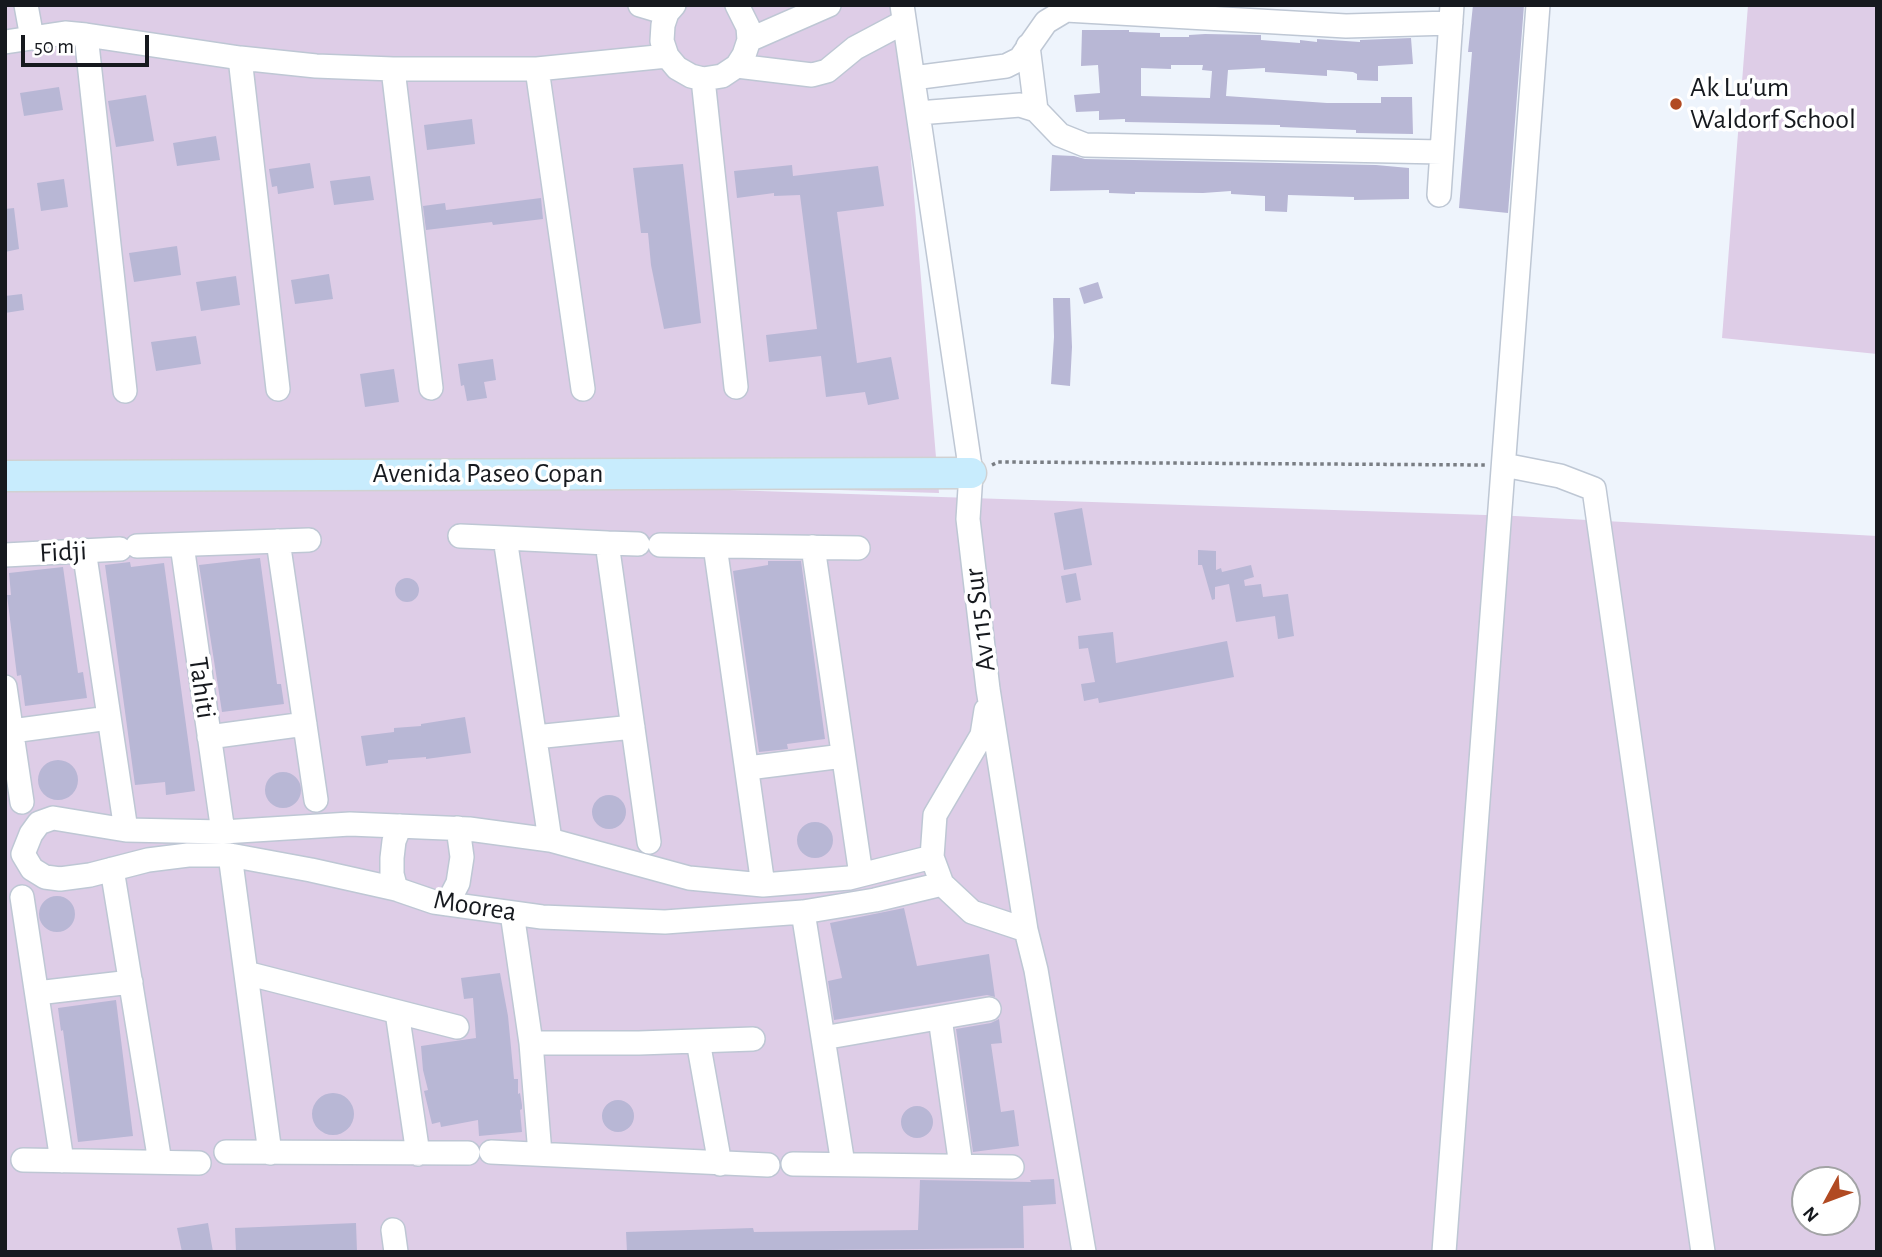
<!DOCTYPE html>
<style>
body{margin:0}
#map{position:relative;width:1882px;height:1257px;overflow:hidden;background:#eef4fc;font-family:"Alegreya Sans",sans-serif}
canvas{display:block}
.frame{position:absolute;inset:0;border:7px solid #16191e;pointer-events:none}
.north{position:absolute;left:1791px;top:1166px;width:70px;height:70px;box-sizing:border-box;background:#fff;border:2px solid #a2a3a5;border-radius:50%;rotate:229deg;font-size:19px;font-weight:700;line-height:28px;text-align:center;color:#16191e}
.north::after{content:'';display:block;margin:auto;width:24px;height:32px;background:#b14a22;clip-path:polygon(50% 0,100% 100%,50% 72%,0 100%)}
.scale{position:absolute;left:21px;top:35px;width:128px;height:32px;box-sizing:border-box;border:4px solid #16191e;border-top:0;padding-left:9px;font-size:21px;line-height:24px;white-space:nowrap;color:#16191e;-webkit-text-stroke:5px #fff;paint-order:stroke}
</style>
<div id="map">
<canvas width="1882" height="1257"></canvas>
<div class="frame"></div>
<div class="north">N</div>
<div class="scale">50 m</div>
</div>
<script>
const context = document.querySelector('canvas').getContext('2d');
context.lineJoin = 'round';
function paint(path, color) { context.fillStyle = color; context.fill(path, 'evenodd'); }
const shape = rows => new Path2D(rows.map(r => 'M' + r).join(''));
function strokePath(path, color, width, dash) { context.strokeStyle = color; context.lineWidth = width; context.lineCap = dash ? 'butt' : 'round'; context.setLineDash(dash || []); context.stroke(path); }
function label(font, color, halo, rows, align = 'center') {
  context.font = font + ' "Alegreya Sans",sans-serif'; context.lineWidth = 7; context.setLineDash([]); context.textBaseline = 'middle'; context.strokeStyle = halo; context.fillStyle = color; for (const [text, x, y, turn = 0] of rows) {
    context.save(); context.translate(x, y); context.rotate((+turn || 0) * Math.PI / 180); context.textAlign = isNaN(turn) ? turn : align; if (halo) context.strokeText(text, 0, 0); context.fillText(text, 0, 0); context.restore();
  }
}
const green = shape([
 [5,5,898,5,939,493,5,465],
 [1748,5,1877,5,1877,354,1722,338],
 [5,466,1515,516,1877,536,1877,1252,5,1252],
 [1805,1180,1847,1180,1847,1222,1805,1222]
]);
const building = shape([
 [1473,5,1524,5,1508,213,1459,208,1472,52,1468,52],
 [1082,30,1129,30,1129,32,1160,33,1160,37,1189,37,1189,35,1205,34,1261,35,1261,40,1300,43,1300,40,1317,42,1317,39,1360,42,1360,40,1411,38,1413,64,1378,66,1378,81,1357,80,1357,74,1353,72,1327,70,1327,76,1265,72,1265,68,1228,70,1226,96,1327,103,1381,103,1381,97,1412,97,1413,134,1356,133,1356,130,1280,127,1280,125,1125,122,1125,119,1099,120,1099,111,1076,112,1074,95,1100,93,1098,65,1081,66],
 [1171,65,1203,65,1202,70,1212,71,1210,98,1141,96,1141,68,1171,69],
 [59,87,63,110,24,116,20,93],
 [146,95,154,141,116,147,108,101],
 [472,119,475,144,427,150,424,125],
 [216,136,220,160,177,166,173,143],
 [1052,155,1074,156,1085,159,1376,165,1409,168,1409,199,1354,200,1354,197,1288,195,1287,212,1265,211,1265,196,1231,194,1231,191,1203,193,1135,192,1135,194,1109,193,1109,190,1050,191],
 [310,163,314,188,278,194,277,186,272,187,269,169],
 [683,164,701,323,664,329,651,265,648,233,641,233,633,168],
 [792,165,793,176,878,166,884,206,837,212,857,363,891,357,899,399,868,405,865,392,826,397,821,356,769,362,766,335,817,329,800,195,774,196,774,193,737,198,734,171],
 [370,176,374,200,334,205,330,181],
 [64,179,68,207,41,211,37,183],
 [541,198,543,219,493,225,492,222,426,230,423,206,445,203,446,210],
 [14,208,19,249,5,252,5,209],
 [177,246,181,275,134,282,129,253],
 [329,274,333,299,295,304,291,280],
 [236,276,240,305,201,311,196,282],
 [1098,282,1103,298,1084,304,1079,288],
 [22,294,24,310,5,313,5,296],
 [1053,298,1070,298,1072,347,1070,386,1051,384,1054,337],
 [196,336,201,364,156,371,151,342],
 [493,359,496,380,484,382,487,398,467,401,464,385,461,386,458,364],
 [394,369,399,402,365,407,360,374],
 [1082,508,1092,565,1064,570,1054,513],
 [1198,550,1216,551,1216,570,1221,568,1222,572,1251,565,1254,577,1244,580,1245,586,1261,584,1263,597,1288,594,1294,636,1278,639,1275,616,1236,622,1229,584,1215,587,1215,599,1212,600,1202,565,1198,565],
 [260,558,277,684,281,684,284,704,222,712,199,565],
 [768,561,801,561,825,739,787,744,788,749,759,752,733,571,768,565],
 [130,562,131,567,164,563,195,791,166,795,165,782,135,785,105,565],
 [63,567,78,673,83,672,87,698,25,706,21,675,17,676,7,595,11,595,9,573],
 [1076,573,1081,600,1066,603,1061,576],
 '395 590a12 12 0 1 1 24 0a12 12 0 1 1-24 0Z',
 [1113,632,1116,663,1227,641,1234,677,1099,703,1098,698,1084,701,1081,684,1095,682,1088,648,1079,649,1078,636],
 [465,717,471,753,426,759,426,757,388,760,388,763,366,766,361,736,394,732,394,728,421,726,421,724],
 '38 780a20 20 0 1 1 40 0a20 20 0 1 1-40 0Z',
 '265 790a18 18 0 1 1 36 0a18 18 0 1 1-36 0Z',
 '592 812a17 17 0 1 1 34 0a17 17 0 1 1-34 0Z',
 '797 840a18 18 0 1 1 36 0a18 18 0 1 1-36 0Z',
 '39 914a18 18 0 1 1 36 0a18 18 0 1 1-36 0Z',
 [904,908,917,966,989,954,995,997,987,995,834,1020,828,981,842,978,830,923],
 [500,973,508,1016,514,1079,518,1079,518,1094,520,1093,522,1105,522,1109,520,1110,522,1132,479,1136,478,1120,441,1127,440,1122,432,1124,424,1091,428,1090,423,1070,421,1046,476,1038,473,998,464,999,461,978],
 [116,1000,133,1136,78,1142,63,1030,61,1031,58,1008],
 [999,1019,1002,1043,991,1044,1001,1112,1014,1110,1019,1146,973,1152,956,1029,991,1023],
 '312 1114a21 21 0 1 1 42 0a21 21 0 1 1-42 0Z',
 '602 1116a16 16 0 1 1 32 0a16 16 0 1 1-32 0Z',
 '901 1122a16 16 0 1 1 32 0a16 16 0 1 1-32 0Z',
 [1054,1179,1056,1204,1023,1206,1024,1248,627,1252,626,1232,753,1228,754,1232,918,1230,920,1180,1031,1182,1030,1180],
 [208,1223,213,1252,182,1252,177,1228],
 [356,1223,357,1252,236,1252,235,1228]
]);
const path = shape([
 [992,465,998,462,1485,465]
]);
const minor = shape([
 [26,5,32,38],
 [640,5,667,13],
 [674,5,667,13,663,25,662,41,667,56,677,68,691,76,703,79,722,76,737,66,744,55,749,40,748,27,737,5],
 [902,5,971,473,968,519,988,689,1026,930,1036,970,1084,1252],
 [86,35,125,391],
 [749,40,829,5],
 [5,42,65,33,86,35,240,58,316,66,393,69,537,69,667,56],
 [1028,46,1036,110],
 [240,58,278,389],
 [737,66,812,75,827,71,855,48,904,22],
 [393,69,431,388],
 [537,69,583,389],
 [913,78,1006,66,1020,59,1046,22,1066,10,1346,26,1451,23],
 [703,79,736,387],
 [918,113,1020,105,1036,110,1060,135,1085,145,1442,152],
 [1439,195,1452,5],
 [1504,465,1560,476,1594,489,1703,1252],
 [460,536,505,538,550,840],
 [505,538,607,543],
 [278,541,316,800],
 [638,544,607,543,649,842],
 [182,545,223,832],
 [660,545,858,548],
 [137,546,309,540],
 [715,546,763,885],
 [813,547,861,875],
 [84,550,126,830],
 [5,555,120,549],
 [5,687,22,802],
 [986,710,982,735,935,815,932,857,942,884,972,912,1026,930],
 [12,731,109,718],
 [209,737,305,724],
 [535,737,633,727],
 [748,768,843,756],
 [23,854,32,869,45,877,60,879,90,875,148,860,188,855,230,855,311,870,396,889,434,902,542,917,665,922,803,912,875,900,942,884],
 [23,854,31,834,39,823,53,818,126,830,223,832,350,824,469,829,550,840,689,878,763,885,849,878,932,857],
 [230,855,270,1153],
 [112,869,160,1162],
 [396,889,392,874,392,858,394,841,400,826],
 [22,897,62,1161],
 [447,904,458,883,462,857,458,828],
 [803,912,843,1164],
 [512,913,531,1043,540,1154],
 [246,973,457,1027],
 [37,993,131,982],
 [397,1012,418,1154],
 [940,1018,961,1166],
 [823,1038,989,1009],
 [698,1041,720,1164],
 [531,1043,639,1043,753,1039],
 [226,1152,468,1153],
 [491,1152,768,1165],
 [23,1160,199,1163],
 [793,1164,1012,1167],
 [393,1230,396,1252],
 [1444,1252,1538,5]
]);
const major = shape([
 [5,476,971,473]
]);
const markers = [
 [1676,104,7,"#b14a22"]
];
const poiNames = [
 ["Ak Lu'um",1690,88],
 ["Waldorf School",1690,120]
];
const streetNames = [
 ["Avenida Paseo Copan",488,474],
 ["Fidji",63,552,-3],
 ["Av 115 Sur",980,620,-97],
 ["Tahiti",202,688,82],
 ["Moorea",475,906,9]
];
paint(green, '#decde7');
paint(building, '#b8b7d5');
strokePath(minor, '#bec7d4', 26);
strokePath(major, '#d0d1d2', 33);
strokePath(path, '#797d83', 3.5, [3.5, 3.5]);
strokePath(minor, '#fff', 23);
strokePath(major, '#c8ecfd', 30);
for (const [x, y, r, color] of markers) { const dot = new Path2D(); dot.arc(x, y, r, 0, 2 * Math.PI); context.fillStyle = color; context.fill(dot); strokePath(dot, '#fff', 2.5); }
label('28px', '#16191e', '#fff', poiNames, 'left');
label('28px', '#16191e', '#fff', streetNames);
</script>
